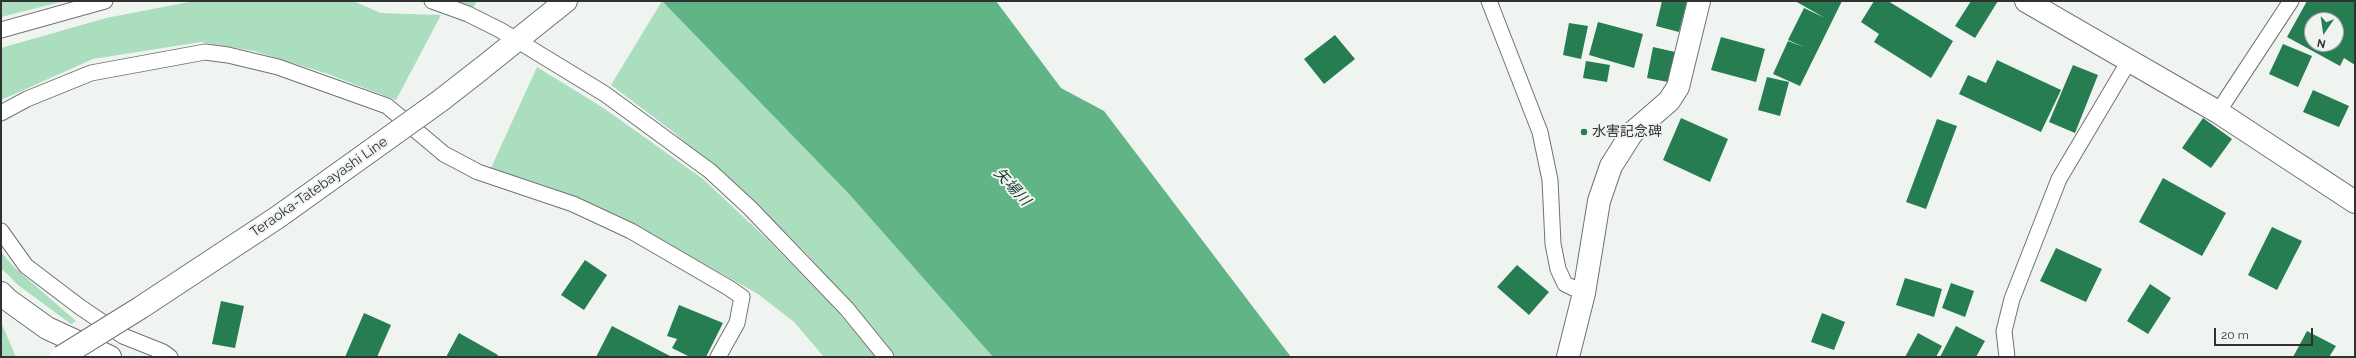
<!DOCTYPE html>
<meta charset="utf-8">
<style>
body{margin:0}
#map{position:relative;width:2356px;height:358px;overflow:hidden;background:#f0f4f1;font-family:Raleway,sans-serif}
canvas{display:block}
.frame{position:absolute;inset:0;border:2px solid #303231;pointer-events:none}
.north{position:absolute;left:2304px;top:12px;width:40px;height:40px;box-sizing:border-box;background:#f0f4f1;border:1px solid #a3a6a4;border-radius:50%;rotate:193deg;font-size:11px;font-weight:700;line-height:16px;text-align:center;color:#303231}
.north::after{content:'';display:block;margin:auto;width:14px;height:18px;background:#267e53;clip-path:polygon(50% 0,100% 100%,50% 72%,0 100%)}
.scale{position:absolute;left:2214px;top:328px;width:99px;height:18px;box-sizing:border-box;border:2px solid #303231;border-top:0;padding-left:5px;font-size:12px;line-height:14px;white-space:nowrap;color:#303231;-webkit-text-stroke:3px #f0f4f1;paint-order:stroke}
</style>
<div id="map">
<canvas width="2356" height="358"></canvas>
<div class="frame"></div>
<div class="north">N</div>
<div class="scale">20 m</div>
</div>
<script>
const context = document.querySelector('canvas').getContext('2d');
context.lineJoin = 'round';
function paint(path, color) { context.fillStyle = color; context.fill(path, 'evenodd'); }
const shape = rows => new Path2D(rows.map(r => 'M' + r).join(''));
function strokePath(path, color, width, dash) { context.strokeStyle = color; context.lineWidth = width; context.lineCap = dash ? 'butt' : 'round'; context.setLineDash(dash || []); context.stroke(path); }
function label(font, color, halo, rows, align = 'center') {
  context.font = font + ' Raleway,"Noto Sans JP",sans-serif'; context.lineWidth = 4; context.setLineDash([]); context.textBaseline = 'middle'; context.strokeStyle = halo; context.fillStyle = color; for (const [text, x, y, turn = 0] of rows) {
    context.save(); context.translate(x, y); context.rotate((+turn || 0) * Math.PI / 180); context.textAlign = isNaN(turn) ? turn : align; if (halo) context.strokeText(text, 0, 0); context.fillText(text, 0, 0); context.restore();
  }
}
const green = shape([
 [1,1,65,1,1,17],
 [353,1,381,13,441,15,396,100,325,73,254,51,201,42,93,59,1,100,1,48,106,18,189,2],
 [455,1,477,1,473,8],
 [662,1,849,194,993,357,895,357,808,255,754,202,672,131,611,85],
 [537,67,605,109,703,179,769,241,840,314,876,357,824,357,794,322,758,294,619,216,543,185,491,168],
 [1,252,15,268,76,321,71,324,18,285,1,268],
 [1,322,16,357,1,357]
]);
const water = shape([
 [662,1,996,1,1061,88,1104,111,1291,357,993,357,849,194]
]);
const building = shape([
 [1662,1,1687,1,1679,32,1656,26],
 [1795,1,1842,1,1800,86,1773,74,1788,41,1804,47,1788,40,1804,8,1825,18],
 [1874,1,1888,1,1953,41,1931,78,1874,42,1879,34,1861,22],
 [1971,1,1998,1,1975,38,1955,26],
 [2307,1,2355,1,2355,65,2344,58,2340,66,2287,37],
 [2312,20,2336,20,2336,44,2312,44],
 [1598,22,1643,34,1634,68,1589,55],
 [1569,23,1588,26,1581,59,1563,55],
 [1335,35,1355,59,1324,84,1304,59],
 [1721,37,1765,49,1756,82,1711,70],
 [2283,44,2312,56,2298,87,2269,74],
 [1653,47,1675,52,1668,82,1647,78],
 [1997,60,2061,90,2041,132,1959,94,1968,75,1986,83],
 [1586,61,1610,65,1607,82,1583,78],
 [2073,65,2098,75,2075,133,2049,122],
 [1767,77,1789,82,1780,116,1758,110],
 [2313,90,2349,106,2339,127,2303,112],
 [1681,118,1728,139,1710,182,1663,160],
 [2203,118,2232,139,2211,168,2182,148],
 [1937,119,1957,126,1926,209,1906,202],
 [2163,178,2226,213,2202,256,2139,222],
 [2272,227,2302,241,2277,290,2248,275],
 [2056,248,2102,269,2086,302,2040,281],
 [585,260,607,275,584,310,561,295],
 [1517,265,1549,292,1529,315,1497,287],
 [1905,278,1942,289,1934,317,1896,305],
 [1951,283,1974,291,1965,317,1942,308],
 [2150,284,2171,298,2148,334,2127,321],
 [221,301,244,306,235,348,212,344],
 [679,305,723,323,706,357,690,357,672,348,677,339,667,336],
 [364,313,391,325,377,357,345,357],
 [1822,313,1845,322,1834,350,1811,342],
 [612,326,672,357,596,357],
 [1956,326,1985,341,1976,357,1940,357],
 [2307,331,2336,346,2329,357,2293,357],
 [459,333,498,355,497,357,446,357],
 [1918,333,1942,346,1936,357,1905,357]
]);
const service = shape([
 [432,1,468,14,500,30,605,94,710,171,750,208,847,309,886,357],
 [1489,1,1540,132,1550,180,1553,244,1558,269,1565,284,1584,293],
 [1,30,105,1],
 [2218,112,2291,1],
 [1,113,27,99,91,73,205,52,228,55,278,67,387,106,444,154,478,172,573,204,631,231,729,288,742,297,737,323,718,357],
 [1,231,26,266,80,307,123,336,163,352,170,357],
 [2007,357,2004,331,2012,299,2059,179,2129,61]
]);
const minor = shape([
 [2026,1,2218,112,2355,202],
 [1,293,8,300,47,328,110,357],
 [1568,357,1584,293,1599,201,1611,166,1632,133,1669,101,1678,87,1699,1]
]);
const secondary = shape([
 [481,69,566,1]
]);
const secondaryBridge = shape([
 [61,357,140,308,278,217,440,101,481,69]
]);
const markers = [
 [1584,132,4,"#267e53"]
];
const poiNames = [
 ["水害記念碑",1592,132]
];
const streetNames = [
 ["Teraoka-Tatebayashi Line",319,187,-35]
];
const waterNames = [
 ["矢場川",1012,187,47]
];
paint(green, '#aadebe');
paint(water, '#61b485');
paint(building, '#267d52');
strokePath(service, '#707371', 17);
strokePath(minor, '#707371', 24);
strokePath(secondary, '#707371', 24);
strokePath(service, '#fff', 15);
strokePath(minor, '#fff', 22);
strokePath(secondary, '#fff', 22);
strokePath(secondaryBridge, '#707371', 24, []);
strokePath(secondaryBridge, '#fff', 22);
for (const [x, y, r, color] of markers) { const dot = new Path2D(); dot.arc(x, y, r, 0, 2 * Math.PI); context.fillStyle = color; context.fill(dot); strokePath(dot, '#f0f4f1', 1.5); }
label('14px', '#303231', '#f0f4f1', poiNames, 'left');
label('14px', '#303231', '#f0f4f1', streetNames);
label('italic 15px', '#133824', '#f0f4f1', waterNames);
</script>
